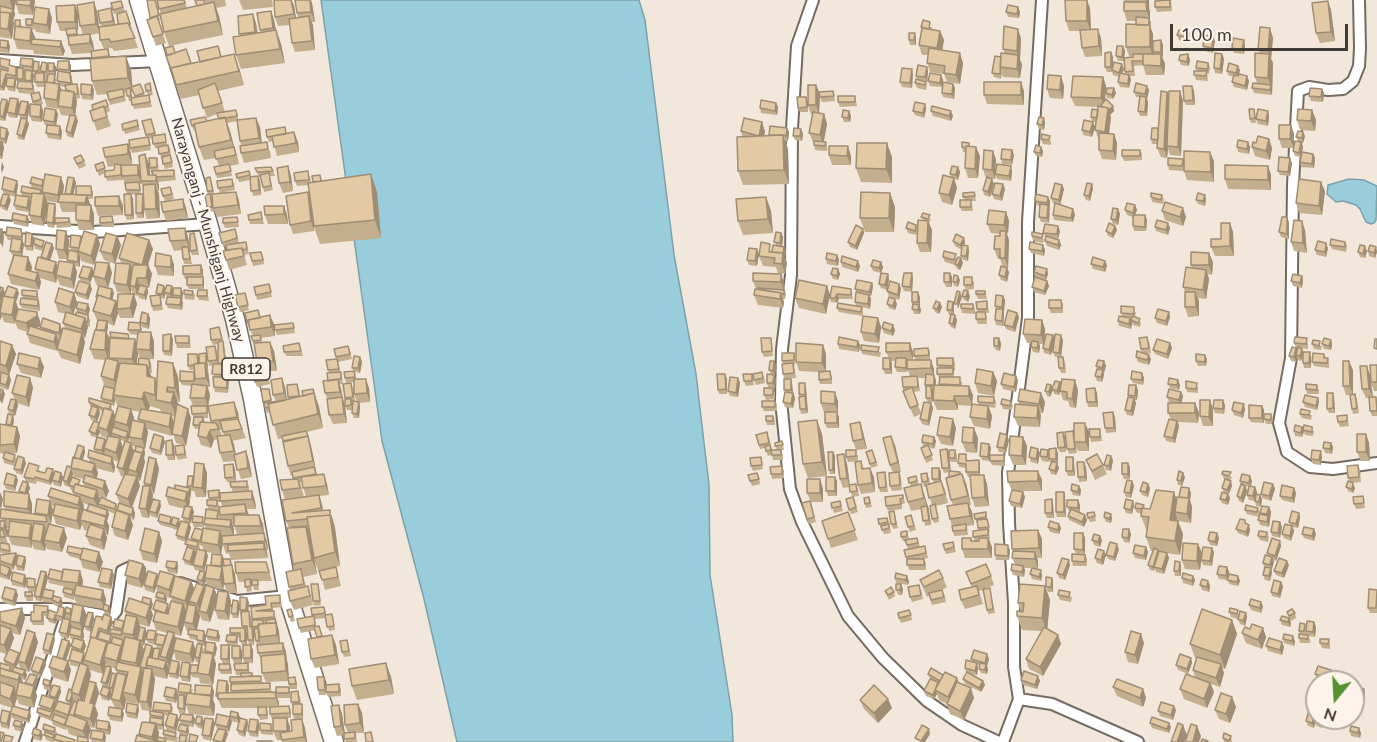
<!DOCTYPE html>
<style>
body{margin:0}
#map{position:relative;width:1377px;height:742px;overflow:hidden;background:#f2e7db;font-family:Lato,sans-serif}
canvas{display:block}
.north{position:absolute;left:1305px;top:670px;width:60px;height:60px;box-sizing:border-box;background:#fef4eb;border:2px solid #b2aaa3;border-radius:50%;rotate:198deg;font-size:16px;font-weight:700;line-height:24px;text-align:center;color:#403b37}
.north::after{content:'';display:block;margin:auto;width:21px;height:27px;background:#549130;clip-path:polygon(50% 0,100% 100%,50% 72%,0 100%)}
.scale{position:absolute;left:1170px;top:24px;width:178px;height:27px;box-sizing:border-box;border:3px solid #403b37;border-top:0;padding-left:8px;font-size:18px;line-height:21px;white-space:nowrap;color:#403b37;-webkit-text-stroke:4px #fef4eb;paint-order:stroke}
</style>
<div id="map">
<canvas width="1377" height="742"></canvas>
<div class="north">N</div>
<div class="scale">100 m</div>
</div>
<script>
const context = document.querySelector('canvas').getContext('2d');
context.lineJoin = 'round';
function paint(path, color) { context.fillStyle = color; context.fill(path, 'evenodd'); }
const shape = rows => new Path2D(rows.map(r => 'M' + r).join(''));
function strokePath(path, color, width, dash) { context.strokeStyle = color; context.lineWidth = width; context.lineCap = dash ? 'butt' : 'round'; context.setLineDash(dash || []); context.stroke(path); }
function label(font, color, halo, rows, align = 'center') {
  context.font = font + ' Lato,sans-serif'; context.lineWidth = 4.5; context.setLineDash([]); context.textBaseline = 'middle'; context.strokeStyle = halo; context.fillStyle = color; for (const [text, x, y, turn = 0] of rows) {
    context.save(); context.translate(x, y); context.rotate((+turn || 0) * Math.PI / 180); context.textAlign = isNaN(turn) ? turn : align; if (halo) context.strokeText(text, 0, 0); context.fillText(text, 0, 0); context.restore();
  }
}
const water = shape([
 [321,0,639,0,645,20,674,255,696,374,709,485,710,575,732,715,733,742,457,742,424,599,382,441,321,0],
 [1349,179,1364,180,1377,186,1376,220,1374,223,1371,224,1366,222,1360,209,1356,205,1343,201,1336,202,1327,194,1328,185,1349,179]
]);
const street = shape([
 [813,0,797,46,792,129,791,275,782,349,781,401,790,489,802,522,848,616,883,658,927,701,962,725,999,742],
 [1359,0,1360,48,1359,66,1353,81,1343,89,1328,90,1309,87,1298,91,1293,185,1291,358,1279,423,1287,452,1310,467,1333,469,1377,463],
 [0,60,72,65,159,61],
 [0,226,93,232,208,224],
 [180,583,237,601,278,597],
 [0,609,68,609,111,617,116,611,122,571,131,567,139,570],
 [1019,699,1014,667,1014,603,1009,523,1008,473,1028,318,1028,222,1042,0],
 [25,742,64,622],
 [1003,742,1019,699,1052,704,1138,742]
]);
const primary = shape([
 [139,0,208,224,235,319,253,399,288,596,334,742]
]);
const wall = shape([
 [0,0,16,0,14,11,15,14,13,21,14,23,12,39,0,37],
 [35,0,33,15,19,14,16,4],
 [155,0,160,20,158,21,166,43,156,46,147,20,150,19],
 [157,0,185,0,187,8,197,6,205,0,205,4,206,4,205,0,225,0,226,6,216,8,219,16,223,35,169,46,164,32,161,14],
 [239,0,272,0,273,7,243,10],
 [274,0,292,0,296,18,298,17,297,13,312,3,315,22,311,22,315,50,295,52,292,43,290,25,278,26,275,17],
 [1124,0,1149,0,1150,26,1153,34,1153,54,1154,54,1153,52,1161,40,1163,45,1163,57,1162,57,1165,64,1164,75,1146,75,1143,65,1134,66,1135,76,1130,76,1131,79,1129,88,1120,87,1118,82,1119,77,1113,75,1112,72,1107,72,1105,67,1111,52,1113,57,1113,67,1124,69,1122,73,1126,74,1124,58,1124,61,1118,61,1116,56,1123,46,1125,51,1124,58,1133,57,1129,56,1126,47,1136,25,1136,21,1127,21,1124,11],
 [1157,0,1171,0,1172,11,1157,12,1155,7],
 [121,1,125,12,128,16,132,29,131,29,138,48,114,51,112,48,104,49,100,40,100,33,90,35,93,43,94,51,110,54,110,57,131,70,132,87,140,84,145,96,148,95,146,91,150,83,153,95,149,96,152,107,134,109,132,101,129,101,127,92,124,93,126,101,110,105,107,94,97,95,92,81,92,59,91,53,72,54,69,45,66,31,60,31,57,22,75,5,78,14,97,11,99,27,101,26,100,23,111,8,114,18,115,24,118,24,119,13,114,14,111,3],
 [78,15,80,26,83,35,78,35,77,31,78,31],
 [132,90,135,97,133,98,131,92,133,92],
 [1328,1,1331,10,1335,41,1320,43,1316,33],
 [1018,7,1020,12,1019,18,1008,17,1006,12],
 [1090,8,1091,29,1101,38,1102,56,1085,57,1082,48,1081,31,1069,31,1066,21],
 [271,11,274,20,276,30,281,44,285,63,241,69,236,55,240,36,239,34,256,23,258,33,261,32,260,30],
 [52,18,50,34,36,32,34,27,34,30,32,30,34,39,61,41,65,51,63,56,34,54,33,50,17,49,14,39,22,24,22,27,27,28,26,25,32,19],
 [921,27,932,27,932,29,940,31,944,40,942,50,963,63,960,84,947,82,944,74,930,72,927,63,928,55,922,55,919,45,922,29],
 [915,33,916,38,916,45,910,45,909,40],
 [1177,35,1192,37,1191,43,1179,40],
 [1021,38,1020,60,1022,64,1020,78,1003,77,1002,74,1001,79,994,77,992,73,1001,57,1005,54,1003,49],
 [1273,38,1271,59,1273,63,1272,95,1254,93,1252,88,1257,83,1255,77,1260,53,1258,50],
 [0,40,8,41,10,46,9,53,0,52],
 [1215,41,1213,53,1205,51,1203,46],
 [1245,45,1244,54,1234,53,1232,48],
 [175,53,192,63,222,57,239,68,244,85,218,91,225,112,238,114,238,120,260,127,262,142,270,151,271,158,244,163,241,153,241,145,240,141,237,121,227,123,239,164,230,166,232,176,217,178,216,174,219,166,216,158,204,160,199,147,195,130,194,131,190,120,207,121,219,119,217,114,207,118,199,95,181,99,176,85],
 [1222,54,1224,59,1222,74,1215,73,1214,68],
 [0,58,17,69,21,68,20,65,34,63,41,66,48,66,54,63,56,67,55,76,56,79,56,83,58,83,57,81,58,72,57,69,69,61,71,66,71,74,73,84,77,84,79,89,80,98,76,99,77,101,75,116,78,121,73,138,67,136,66,131,70,116,61,115,59,109,47,107,44,98,45,87,37,87,35,82,35,75,33,71,32,71,34,75,33,84,35,93,39,92,43,104,40,105,43,110,42,122,32,121,30,116,34,105,31,94,32,94,19,93,17,88,17,80,17,81,16,81,16,82,15,92,8,90,6,86,6,82,4,91,0,90],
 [60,86,65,87,66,90,62,90],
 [1190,59,1189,66,1181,65,1179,60],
 [1208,63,1210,67,1209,74,1207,73,1208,81,1196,80,1194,75,1197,71,1196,68],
 [1240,70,1239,74,1247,76,1249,81,1247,90,1234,87,1232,82,1234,77,1228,75,1227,71],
 [928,71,927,82,926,82,927,86,926,90,917,88,915,83,918,80,916,76],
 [913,74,912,88,902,87,900,82],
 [941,75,943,80,942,87,930,86,928,81],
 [1103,77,1106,86,1106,92,1114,88,1116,93,1113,99,1107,98,1106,93,1105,101,1113,106,1114,111,1110,115,1111,117,1109,134,1114,134,1117,143,1116,160,1102,159,1099,150,1099,140,1095,130,1096,122,1092,122,1091,117,1098,110,1098,107,1075,106,1071,97],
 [953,84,955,88,954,99,943,97,942,93],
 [816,85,820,94,819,114,824,114,827,124,824,142,826,142,827,147,827,151,815,150,814,145,814,142,813,142,809,133,813,114,811,114,808,106,808,112,800,112,798,108,808,101],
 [1064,86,1063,99,1050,98,1047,89],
 [1192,86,1194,91,1195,105,1186,105,1184,101],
 [1322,89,1324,93,1323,102,1311,101,1309,96],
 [94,90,93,100,82,99,81,94],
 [1149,90,1147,99,1148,102,1147,116,1140,116,1138,111,1139,97,1136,97,1134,92],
 [833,91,835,101,822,102,820,97],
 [1024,91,1024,105,987,104,984,95],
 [1180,91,1183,101,1181,156,1170,155,1168,149,1167,158,1161,157,1157,148,1157,144,1152,144,1151,139,1158,128,1167,92,1169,95],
 [855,96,857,106,840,107,838,102],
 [106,100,110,111,106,113,111,126,97,131,90,111,93,110],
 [28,102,30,107,27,120,29,124,24,140,18,139,17,134,21,119,18,114],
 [9,103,20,104,17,118,9,117,7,112,5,121,0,120,0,105],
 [925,104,926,109,924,118,915,115,913,111],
 [778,107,777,115,761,113,760,108],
 [56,110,58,114,56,126,62,131,61,140,48,138,46,133,47,125,45,125,43,120],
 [1312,110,1316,120,1315,131,1300,130,1297,120],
 [849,111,851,116,850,122,844,122,842,117],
 [931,111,953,116,951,121,933,116],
 [1268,111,1269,116,1268,126,1258,124,1256,119],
 [1255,113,1256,123,1251,123,1250,119],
 [1044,118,1045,123,1044,130,1039,129,1037,124],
 [151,119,156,135,165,134,167,145,168,145,170,149,173,167,165,169,158,148,155,148,152,138,149,139,151,150,132,153,130,148,147,137,142,121],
 [137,120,140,130,125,134,122,124],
 [762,122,765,132,764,136,769,136,787,128,789,132,788,141,785,141,788,149,789,184,743,185,738,171,742,136,741,131],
 [1093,122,1095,127,1092,137,1083,135,1082,130],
 [1291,125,1294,134,1294,146,1298,142,1296,137,1303,132,1305,136,1303,143,1301,142,1303,147,1302,152,1313,154,1315,158,1314,168,1301,167,1300,162,1301,157,1295,156,1293,151,1293,148,1282,148,1279,139],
 [0,127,7,129,9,133,6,144,3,143,4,147,2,159,0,159],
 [801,129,803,134,802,141,795,140,793,136],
 [287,134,298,142,299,152,277,156,273,141,269,142,267,137],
 [1041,139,1051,141,1051,145,1043,144],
 [1269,139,1272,148,1270,160,1255,156,1252,147,1256,143],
 [1248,142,1250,147,1249,154,1238,152,1237,147],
 [969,143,970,146,980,156,978,178,968,178,965,168,966,152,963,152,962,147],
 [128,144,131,154,132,164,121,165,140,170,145,154,149,164,150,175,153,175,152,173,151,173,150,168,158,163,159,171,174,170,176,180,158,182,159,191,158,191,159,194,160,218,147,219,144,210,144,218,137,218,136,213,136,195,131,194,133,199,134,219,127,220,125,215,127,194,125,185,123,178,123,180,107,181,105,173,99,176,95,165,103,162,106,171,114,170,115,166,108,167,105,157],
 [142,183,143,187,143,195,141,194,140,184,142,184],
 [1041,147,1043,151,1042,157,1036,156,1034,152],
 [1012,150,1014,155,1012,165,1002,164,1001,159],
 [1140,150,1142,154,1142,160,1124,161,1122,156],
 [993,151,996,160,995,179,992,179,994,184,990,197,984,195,983,190,986,179,983,169],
 [81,155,86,166,79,169,74,158],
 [829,155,851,156,851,165,832,165],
 [892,157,892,183,861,182,856,168],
 [1183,159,1184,163,1214,161,1214,182,1187,180,1184,171,1169,170,1168,165],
 [1292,163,1290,176,1280,175,1278,171],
 [288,166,291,176,293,191,283,193,279,183],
 [1268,166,1271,175,1271,190,1228,189,1225,179],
 [271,167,275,176,270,176,273,190,264,192,261,177,259,177,255,168],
 [958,167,960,172,958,180,954,179,957,188,952,205,942,202,939,193,952,178,950,174],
 [249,171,251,177,258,176,260,181,261,195,253,196,250,180,239,182,236,174],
 [1012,171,1011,181,997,179,995,174],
 [320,175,322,181,377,192,381,238,320,244,314,227,314,231,293,234,290,225,310,197,308,185,297,186,295,181,310,176,311,183,313,183],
 [210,177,214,194,236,192,239,201,241,214,217,217,213,208,214,212,209,211,207,207,208,195,207,191],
 [74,178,76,183,73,194,93,191,93,199,88,199,94,214,94,230,79,230,76,220,76,212,62,212,59,203,47,201,48,204,44,226,32,224,29,215,31,199,29,198,31,202,28,212,16,210,14,205,22,196,21,192,32,188,30,183,44,182,64,186,63,194,65,194],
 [17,181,18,185,16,197,4,194,2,189],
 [234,183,235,190,220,193,218,188],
 [1062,185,1064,189,1060,205,1075,214,1073,222,1054,220,1053,215,1055,204,1053,203,1051,198],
 [1093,188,1090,201,1086,200,1084,195],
 [1005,189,1002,201,994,199,992,194],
 [1325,191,1322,215,1299,213,1296,203],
 [172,192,174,199,165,201,163,196],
 [974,192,976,201,971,201,972,205,973,211,962,211,960,207,965,200,963,197],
 [890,193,895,207,894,232,865,232,860,218],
 [1162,195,1164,200,1163,204,1152,202,1151,197],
 [0,196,1,204,11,200,7,211,2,209,1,206,0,209],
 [119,196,123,206,123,215,98,216,95,206],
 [766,197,771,211,773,233,743,235,738,221],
 [1048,197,1050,201,1049,223,1041,222,1039,217,1040,206,1037,205,1035,201],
 [183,199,186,208,188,218,166,221,163,212],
 [1206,199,1205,206,1198,204,1196,200],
 [1135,205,1137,210,1135,215,1145,215,1147,220,1146,231,1134,231,1133,226,1133,217,1127,215,1125,210],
 [284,206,287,215,288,224,268,224,265,215],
 [56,209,55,218,69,218,71,222,71,227,57,228,55,221,54,228,48,227,46,222],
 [1118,209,1120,214,1118,225,1113,224,1111,219],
 [1162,211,1186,217,1183,226,1165,220],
 [261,212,264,224,250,224,249,220],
 [1006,212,1009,221,1007,234,1009,240,1008,268,1006,268,1009,272,1007,282,1001,280,999,275,1003,267,1000,259,998,259,994,249,1000,234,991,233,987,224],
 [27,216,29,220,28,227,14,224,12,219],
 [921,217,931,219,929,223,932,230,931,252,920,252,917,243,917,233,916,235,908,233,906,228,916,225,917,228,923,220],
 [114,221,114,227,102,227,100,223],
 [238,222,239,227,225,228,223,223],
 [1289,222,1289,239,1281,237,1279,232],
 [1230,223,1233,232,1234,256,1215,256,1211,247,1221,239],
 [1115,226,1117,230,1113,238,1108,236,1106,231],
 [1155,227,1170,228,1168,235,1156,231],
 [185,228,188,237,190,249,189,249,192,264,184,264,183,259,182,250,174,251,170,241],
 [863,229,864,233,857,250,850,247,848,242],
 [1305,230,1307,253,1294,251,1291,242],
 [1060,231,1058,239,1053,238,1059,240,1061,245,1059,250,1047,246,1045,241,1046,237,1043,233],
 [23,233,23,242,24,244,22,256,28,257,32,267,31,272,37,273,35,269,41,258,43,251,35,249,34,244,52,244,54,248,50,260,58,267,68,262,67,259,59,259,56,249,69,240,68,253,71,250,70,247,81,236,82,239,97,235,100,244,94,265,81,261,80,257,80,267,75,266,77,272,74,289,60,285,57,278,56,283,40,278,41,282,39,290,11,284,8,274,13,255,12,255,10,251,12,240,8,240,6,235],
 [781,233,783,237,782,246,784,247,786,251,785,258,787,263,785,274,778,273,776,267,763,266,759,256,772,250,776,245,774,242],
 [237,234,239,243,247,246,249,254,244,255,247,265,229,270,226,260,227,250,226,246,223,247,222,243],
 [117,236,121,245,115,264,104,260,100,251],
 [1032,236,1044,239,1043,243,1033,241],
 [34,238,33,251,26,250,25,246],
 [196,238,199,255,192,255,190,251],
 [964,238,965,243,964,245,969,250,968,261,963,260,961,256,962,250,955,246,953,241],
 [149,240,153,249,148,265,152,274,149,288,147,287,148,292,146,300,139,298,138,295,138,296,134,295,137,304,133,318,120,318,118,313,114,326,107,323,108,326,107,333,110,340,108,359,130,339,135,339,137,345,138,335,130,334,128,330,140,323,142,332,154,341,154,359,149,359,151,363,152,373,149,373,151,377,155,378,157,384,173,363,178,377,180,402,177,401,178,405,191,418,186,446,184,445,187,458,178,460,176,455,183,445,176,443,173,434,172,436,147,429,148,432,145,449,144,449,145,453,144,458,145,462,140,481,138,481,140,486,132,508,135,513,134,520,131,519,133,525,128,540,115,536,112,527,115,514,108,511,109,514,107,521,109,526,108,535,106,535,107,538,104,550,90,545,86,536,88,531,84,530,82,524,80,530,56,524,53,515,54,506,52,506,48,496,74,495,73,491,71,490,69,486,69,487,64,485,63,480,71,467,74,458,84,447,85,452,83,460,90,462,88,457,95,452,94,449,97,438,91,436,89,431,99,423,103,412,99,410,100,413,97,422,91,420,89,415,92,407,90,407,89,402,102,401,101,398,115,389,104,385,101,376,106,360,94,359,90,349,98,320,97,320,93,311,97,300,96,297,112,289,114,293,112,300,116,301,117,305,133,294,131,289,131,294,117,292,114,283,122,264,119,258],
 [138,353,140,358,138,364,136,364],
 [115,400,118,407,115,416,113,411,112,410,112,408,111,405,114,406],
 [150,406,160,409,161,412,148,410],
 [131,410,140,412,138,419,139,421,134,420,134,418],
 [172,416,175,417,174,423],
 [100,432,101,436,107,438,106,441,98,437],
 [129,438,132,446,136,447,135,451,128,442],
 [120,440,124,441,123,447],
 [113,460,119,462,117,467,121,476,124,477,116,494,120,504,118,507,116,504,100,499,99,496,106,498,109,491,105,481,96,479,98,473,96,468,114,473,115,467],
 [73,474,74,477,84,479,83,482,84,486,81,485,72,477],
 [83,503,89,505,87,510,82,516,81,514,84,506],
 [1345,242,1347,246,1346,252,1332,249,1330,245],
 [1043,245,1045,250,1044,256,1031,253,1029,249],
 [1376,247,1377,252,1375,258,1369,256,1368,251],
 [1328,248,1326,257,1317,255,1315,250],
 [757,249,759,254,757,266,749,265,747,260],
 [1367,251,1365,258,1360,257,1358,252],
 [171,256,174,265,174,276,158,275,155,266],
 [263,256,264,264,253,266,252,261],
 [943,257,957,258,963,263,960,270,957,269,955,265,945,262],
 [826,259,839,259,838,266,827,264],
 [841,262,860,266,858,272,842,267],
 [881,262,883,267,881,273,873,271,871,266],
 [1213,262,1212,275,1208,274,1209,279,1206,299,1198,298,1199,301,1199,316,1188,317,1185,307,1185,292,1183,287,1192,268,1191,265],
 [109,263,112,273,108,288,97,286,93,276],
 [1091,264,1107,265,1105,272,1093,269],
 [201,265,203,270,203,278,204,282,204,289,189,289,187,285,187,279,185,279,183,274],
 [92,268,94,273,90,283,81,281,79,277],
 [838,269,840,274,838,280,833,279,831,274],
 [1047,269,1048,274,1046,280,1035,277,1034,272],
 [950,273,952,277,952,287,946,287,944,282],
 [781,274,784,284,784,290,786,294,785,299,783,299,784,302,783,308,758,305,754,295,756,289,753,281],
 [888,274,889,279,887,290,881,288,879,284],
 [1302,276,1303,280,1302,288,1293,286,1291,281],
 [913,278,912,292,904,291,902,286],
 [960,280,958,287,954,286,953,282],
 [974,281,974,289,966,290,964,285],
 [1047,281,1049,286,1045,295,1034,292,1032,287],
 [872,283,873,287,871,296,870,296,871,299,870,309,862,307,863,312,863,316,839,312,837,308,856,306,855,302,857,293,855,289],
 [90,284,92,289,88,300,77,296,75,292],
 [269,284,272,297,257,300,256,295],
 [164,286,165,289,172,286,173,289,181,288,183,293,182,310,168,308,166,304,167,297,165,294,164,299,161,298,163,310,153,311,152,306,157,295,156,293],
 [827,286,830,295,826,314,799,308,795,298],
 [832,286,851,289,853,299,839,299,837,303,831,302,830,298],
 [0,287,3,288,5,293,4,296,19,293,16,302,18,308,18,312,40,321,40,326,37,328,41,329,40,327,63,331,65,328,63,323,66,314,58,312,55,302,74,293,77,302,73,315,75,315,77,312,76,308,88,304,90,309,88,315,90,320,90,327,88,326,85,338,84,338,85,342,80,364,61,358,57,349,57,351,30,343,27,334,28,332,18,329,15,322,15,324,4,322,2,316,0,320],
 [901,288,899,300,889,296,887,291],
 [207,290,209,301,199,300,197,296],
 [37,291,40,305,40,311,22,308,20,304,23,298,22,295],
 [193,291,195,295,194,300,185,299,184,294],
 [985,291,987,299,978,299,976,294],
 [245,293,249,310,240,312,238,307],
 [962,296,970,296,968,302,964,300],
 [1003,296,1005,300,1003,326,996,325,995,320,996,309,995,306],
 [920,297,920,307,921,310,920,314,914,314,912,309,912,302],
 [1061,300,1063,304,1063,313,1051,313,1049,308],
 [987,301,988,306,989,313,986,313,987,324,978,324,976,319,978,312,977,309],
 [940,303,942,307,939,314,935,312,933,308],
 [887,304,897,304,895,310,889,308],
 [973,304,975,309,975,314,962,313,961,308],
 [954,306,954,315,955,315,957,320,955,329,951,327,949,323,951,315,949,315,947,310],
 [1136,312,1135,317,1141,323,1140,327,1133,325,1131,320,1132,318,1129,318,1130,318,1132,323,1131,329,1119,326,1118,321,1123,317,1121,313],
 [1169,312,1170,317,1167,326,1157,323,1155,318],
 [148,314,150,318,149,329,142,327,140,322],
 [261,317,274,324,275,336,261,338,262,343,274,351,277,371,267,371,270,384,257,387,255,382,260,371,257,362,255,346,253,341,253,336,247,323],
 [1019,317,1015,332,1006,329,1004,325],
 [878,318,881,327,879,343,864,341,861,332],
 [1042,320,1045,329,1045,340,1053,335,1054,339,1063,340,1061,357,1063,357,1065,362,1066,373,1061,373,1059,368,1060,357,1055,357,1053,352,1054,344,1051,355,1044,353,1043,348,1044,344,1039,344,1040,346,1039,353,1033,352,1031,347,1032,344,1027,343,1023,334],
 [294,327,295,333,277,335,275,330],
 [882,328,895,330,893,336,884,333],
 [221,332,224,346,227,367,226,367,230,379,228,379,228,393,215,392,214,387,213,365,209,366,208,361,215,346,217,351,218,360,218,344,213,345,211,340],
 [189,336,190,341,191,348,177,348,176,343],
 [173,339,172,356,164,355,163,351],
 [1331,340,1332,345,1331,350,1324,349,1322,344],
 [0,341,12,345,16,354,9,375,11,380,8,390,0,387],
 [858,341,860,345,859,352,839,349,838,344],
 [1149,341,1151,353,1146,354,1151,359,1149,365,1138,362,1136,357,1142,353,1141,349],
 [299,343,303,356,286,356,283,346],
 [772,343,773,356,764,357,762,352],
 [886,343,913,352,913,360,916,360,914,356,928,348,930,352,930,360,934,369,934,375,936,380,936,385,940,385,940,378,939,378,937,374,938,368,937,365,953,358,955,363,955,371,954,370,954,377,962,382,962,386,969,386,973,395,972,404,979,405,978,402,994,397,996,402,995,408,989,407,992,416,990,429,974,426,970,417,972,406,958,405,958,410,937,410,933,400,934,390,932,390,933,402,929,403,931,403,933,408,929,426,922,424,920,419,921,414,914,417,903,391,903,387,910,377,908,370,907,372,897,372,895,367,896,361,891,361,892,374,885,374,883,369,889,358,886,352],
 [918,378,925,378,926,398,928,402,921,413,913,392,920,391],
 [1001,343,1000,351,996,350,994,346],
 [1170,343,1172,348,1168,359,1155,354,1153,350],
 [1294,343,1308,343,1308,349,1301,348,1303,352,1311,357,1311,368,1304,368,1303,363,1303,355,1301,361,1298,360,1297,357,1296,362,1291,361,1289,356,1297,351,1298,348,1296,348],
 [1312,344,1322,346,1321,350,1314,349],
 [823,345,826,354,826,371,832,376,832,384,820,384,819,380,819,372,799,371,796,362],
 [861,350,881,352,880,357,862,354],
 [350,351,352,359,338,362,336,357],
 [206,353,207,358,210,387,208,387,210,395,208,406,238,412,239,422,246,438,232,441,236,454,246,451,249,461,252,477,241,479,235,461,223,462,220,453,218,439,214,440,211,448,201,445,198,436,199,429,195,429,193,425,194,418,192,414,193,406,190,398,192,386,182,385,180,381,194,372,194,370,190,370,188,366,197,354,199,359],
 [208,406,211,422,205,422,204,418,208,418,208,411,207,407],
 [222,429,224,435,222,436,220,430],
 [794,353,795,357,795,365,794,365,796,378,784,379,783,374,783,364,782,361],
 [1324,354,1326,358,1328,358,1329,363,1329,368,1314,366,1312,362],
 [1205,355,1207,359,1206,366,1198,366,1196,361],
 [360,357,362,362,360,373,355,372,356,379,369,388,370,402,359,403,360,406,359,418,354,418,352,413,352,410,347,410,345,406,346,399,343,384,353,387,355,401,357,402,354,394,354,382,346,383,345,378,354,371,352,368],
 [40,358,44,367,41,378,21,373,17,364],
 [774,361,776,366,775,375,774,375,776,380,775,388,768,387,767,383,771,375,769,370],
 [1104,361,1106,366,1103,372,1104,375,1102,382,1097,381,1095,376,1097,369,1096,366],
 [338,364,342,377,343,384,340,384,345,406,347,423,333,424,329,415,328,400,325,393,329,373,328,370],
 [1377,365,1377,391,1374,391,1371,382,1373,397,1377,400,1377,416,1372,416,1370,411,1370,398,1366,398,1362,389],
 [1353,370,1353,394,1357,399,1359,413,1353,414,1352,409,1350,395,1346,395,1343,386],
 [993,372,997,381,994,396,978,393,975,383],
 [1142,373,1144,378,1143,385,1133,383,1131,379],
 [725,374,727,379,727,394,719,394,718,390],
 [752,374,753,379,754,385,746,386,744,381],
 [764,376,765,383,756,385,754,380],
 [282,378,285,387,287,399,288,399,288,397,299,388,300,396,303,396,313,389,319,407,323,428,307,432,311,446,317,475,327,484,329,495,319,496,323,511,333,519,335,528,340,566,336,567,341,586,325,590,320,571,319,572,314,560,317,574,303,577,306,586,311,595,313,605,294,610,290,601,290,590,289,587,295,570,293,564,289,528,286,521,301,498,285,499,282,490,293,479,293,475,291,476,288,466,283,438,278,439,270,412,267,413,263,402,269,389,272,402,276,401,273,395],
 [300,482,302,482,306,497,304,497],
 [738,378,740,383,738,397,730,396,728,391],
 [1018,380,1016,392,1003,389,1001,384],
 [1060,382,1061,385,1078,390,1076,408,1070,407,1068,401,1063,400,1060,391,1059,395,1054,394,1053,390,1050,397,1047,396,1045,391,1051,385,1052,389],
 [792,383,793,393,795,398,793,408,785,407,783,402,785,392,784,390],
 [1168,384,1180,385,1179,390,1170,388],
 [33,387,29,407,17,403,18,405,15,416,9,414,8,409,15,400,12,393],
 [1198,387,1198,393,1187,392,1186,388],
 [773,388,775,393,775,399,766,400,764,395],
 [806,388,808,413,801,414,800,409,799,394],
 [1095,388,1097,393,1098,407,1088,407,1087,402],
 [1306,389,1319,389,1319,394,1307,394],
 [1138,390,1137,400,1135,400,1136,403,1133,416,1127,415,1125,410,1128,397,1128,395],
 [1181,392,1183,396,1181,403,1195,403,1199,413,1198,423,1178,422,1179,426,1175,443,1166,441,1164,436,1171,419,1168,413,1173,403,1169,402,1167,397],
 [1334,397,1335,413,1329,413,1327,409],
 [1318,398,1319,402,1317,410,1305,407,1303,402],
 [1210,400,1213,409,1213,426,1203,426,1200,416],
 [775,401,777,406,777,411,764,411,762,407],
 [838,401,838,413,837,413,839,417,839,428,827,428,825,423,825,413,824,413,821,403],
 [1011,401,1013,406,1012,410,1003,409,1001,404],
 [1018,401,1045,402,1043,413,1040,413,1040,427,1018,426,1014,417,1019,404],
 [1225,405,1224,414,1215,413,1213,408],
 [1262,406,1264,410,1264,423,1251,422,1249,418],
 [1245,409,1243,418,1234,415,1232,410],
 [1271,414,1273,418,1272,424,1266,424,1264,419],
 [1300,414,1312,415,1311,420,1302,418],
 [1347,415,1349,426,1340,427,1338,422],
 [773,416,775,421,775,425,767,425,766,421],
 [1115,417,1116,432,1106,433,1105,428],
 [14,420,13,426,17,427,20,436,17,453,12,454,17,459,26,463,22,475,16,473,14,469,15,466,4,463,3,458,4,454,0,453,0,424,6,425,6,424],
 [860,422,863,432,867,449,856,450,853,441],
 [1302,427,1303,430,1314,431,1313,436,1305,435,1304,432,1302,437,1295,436,1294,431],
 [956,428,953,446,941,444,937,435],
 [1063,432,1065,437,1066,452,1060,452,1058,448],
 [1089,432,1089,451,1078,451,1076,446,1077,453,1069,454,1067,449,1074,434],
 [822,434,827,476,808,478,803,464],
 [1101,434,1102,441,1091,442,1090,437],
 [1366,434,1369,443,1370,461,1361,461,1357,452],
 [163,437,165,442,161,455,152,453,150,448],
 [769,437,772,450,777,450,775,446,782,441,784,450,781,450,783,455,783,460,773,460,772,455,768,456,765,448,760,449,759,445],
 [934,437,936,441,934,449,929,447,933,460,926,463,921,448,923,446,922,442],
 [1023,437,1027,446,1026,465,1013,465,1009,455],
 [978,438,977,453,966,452,962,442],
 [172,440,174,445,175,460,168,460,166,455],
 [1009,440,1006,453,999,452,997,447],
 [1331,443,1333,447,1332,454,1325,453,1323,448],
 [989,444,991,448,989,461,982,460,980,456],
 [895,445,901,472,899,472,901,477,902,490,892,491,890,486,893,473,890,465],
 [947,449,949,454,955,450,957,455,957,462,951,462,949,458,950,471,960,472,966,483,971,505,969,506,972,512,974,525,967,526,968,535,954,536,952,526,950,519,953,505,951,500,949,472,944,473,942,468],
 [1038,449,1038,464,1031,462,1029,457],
 [872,450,878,466,871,468,866,452],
 [1048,450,1049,453,1058,453,1057,464,1059,468,1056,475,1051,474,1049,469,1051,464,1049,459,1049,462,1042,461,1040,456],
 [833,452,835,456,835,474,830,474,829,470],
 [844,454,847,464,850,485,856,484,858,489,859,496,852,497,850,487,843,488,840,479],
 [858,455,858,461,848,462,846,457],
 [1004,455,1005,460,1005,466,992,465,990,461],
 [1322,456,1321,465,1313,464,1311,459],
 [761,457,763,469,753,471,751,466],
 [1073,457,1074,462,1075,476,1068,476,1066,471],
 [156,459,159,469,154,494,153,494,152,503,161,506,157,518,151,516,150,513,149,518,142,517,139,508,144,486,144,483],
 [968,459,968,461,979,460,980,465,980,475,984,475,987,484,989,506,975,507,972,498,970,477,968,477,966,472,966,468,959,467,958,463],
 [1086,460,1103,465,1107,474,1095,480],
 [1113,460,1111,471,1106,470,1104,465],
 [861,461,864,469,874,477,875,492,861,494,858,485],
 [233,464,235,469,236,482,227,482,225,478],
 [1358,465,1360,470,1361,482,1352,483,1355,488,1353,493,1348,491,1346,487,1350,482,1348,478],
 [782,466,784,471,784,478,772,479,771,474],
 [1086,467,1087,481,1079,482,1078,477],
 [1130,467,1130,479,1124,479,1122,474],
 [939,468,941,472,941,481,945,490,948,503,936,506,939,522,934,523,932,519,932,505,926,486,924,487,922,482,929,477,930,484,934,483,932,479],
 [40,470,40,472,45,473,54,474,63,477,61,487,54,485,52,481,51,485,37,481,36,484,26,482,24,477],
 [1038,471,1042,480,1042,491,1019,491,1023,492,1025,497,1022,508,1011,506,1009,501,1012,491,1008,482],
 [885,472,886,476,888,492,880,492,879,488],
 [207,473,206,497,196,497,194,490,194,491,191,491,190,501,189,507,192,507,194,512,193,516,204,521,209,510,207,505,210,500,209,498,220,493,233,492,231,487,249,485,249,492,252,491,255,501,256,509,247,509,249,515,259,515,263,524,264,533,267,542,268,550,266,550,268,558,231,560,229,553,226,554,223,545,221,554,224,559,230,559,235,574,237,593,229,593,231,601,229,620,218,619,215,610,216,602,210,622,202,620,199,613,200,616,197,630,204,631,206,636,205,646,202,646,204,649,203,653,206,653,205,651,215,643,217,648,215,657,214,657,216,664,213,685,200,683,199,678,192,677,191,674,190,682,182,681,180,676,190,663,191,666,198,667,199,663,196,662,195,658,193,663,176,660,174,652,171,660,179,662,180,666,178,679,170,677,168,674,167,679,154,676,155,679,151,711,154,712,153,710,171,704,173,708,172,714,179,720,176,732,167,730,165,725,168,716,164,715,165,717,164,721,164,730,158,729,159,733,158,737,164,738,163,734,178,737,177,742,166,740,167,742,135,742,140,736,139,734,150,723,151,717,150,711,142,710,139,701,139,704,127,702,126,700,124,710,122,710,124,714,122,722,110,720,108,715,115,708,111,699,113,692,111,692,112,694,109,701,102,699,100,694,103,686,101,682,107,666,106,663,103,674,90,670,91,675,83,701,96,683,99,693,95,706,98,714,94,728,89,727,91,730,88,738,78,737,69,734,67,728,66,730,53,725,52,721,39,716,37,712,40,708,39,705,50,698,49,695,60,687,61,692,57,703,56,702,56,704,67,704,66,700,72,690,79,667,70,665,69,660,72,650,71,646,74,640,71,639,69,635,68,639,61,637,59,632,62,621,57,620,55,624,49,622,47,617,44,616,44,625,33,625,31,621,34,612,48,606,49,610,57,613,59,607,54,605,53,603,43,602,42,599,41,602,36,600,34,596,36,592,32,592,33,596,33,601,27,601,25,596,29,592,27,587,37,584,36,589,46,572,48,577,63,572,80,571,83,581,82,586,103,590,106,599,105,605,109,606,111,610,110,616,105,614,103,609,77,605,74,597,74,600,64,597,63,592,64,588,63,585,63,586,49,583,48,578,45,589,56,596,61,598,63,603,61,607,64,608,65,611,71,609,83,606,87,616,93,613,94,618,91,632,86,630,84,626,83,632,84,634,83,641,84,641,86,646,83,653,85,657,91,638,90,637,102,619,113,622,109,634,111,635,110,633,114,630,113,627,124,621,125,623,126,615,125,611,142,602,153,604,151,610,153,615,149,627,139,624,140,626,137,639,147,633,144,646,142,645,144,650,141,664,152,646,154,651,152,658,157,648,156,645,148,643,146,639,156,631,157,635,166,636,167,633,156,630,153,621,155,613,153,609,157,601,156,597,158,593,156,587,154,593,145,590,144,585,158,577,174,575,175,578,191,581,194,589,205,589,207,586,206,581,204,585,199,584,197,579,200,571,195,570,193,565,195,558,192,566,185,564,183,559,187,548,185,544,186,542,177,539,176,535,177,530,173,529,172,527,172,528,160,525,158,521,171,517,172,520,180,523,184,521,182,517,185,509,169,505,166,496,175,489,187,487,187,486,193,476],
 [218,502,221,502,222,506,219,507],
 [193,516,192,522,194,527,204,527,204,525,206,528,191,538,192,541,188,539,191,528,189,523,190,524],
 [232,524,234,524,237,535,234,535,234,529],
 [199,545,202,546,204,551,199,550,200,547],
 [206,552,219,554,205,572,204,572,208,556],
 [224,583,227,592,217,595,214,588,223,590],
 [166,597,171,598,172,601,169,609,168,604,166,603,167,599],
 [184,624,187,631,189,632,188,634,190,639,197,640,198,644,196,651,176,638,174,634,181,636],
 [111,667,116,669,117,673,109,687,109,689,107,688,112,671],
 [1222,474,1232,477,1230,481,1232,486,1228,494,1230,498,1228,505,1222,503,1220,499,1224,492,1222,488,1225,479,1224,479],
 [16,476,18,480,15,491,6,489,4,484],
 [916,476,919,485,924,494,929,510,931,525,925,526,922,509,911,511,908,502,911,487,908,478],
 [835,477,837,481,837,496,828,496,826,491],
 [1185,477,1182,486,1178,485,1177,480],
 [759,478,760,484,752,486,750,481],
 [820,479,823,489,823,502,811,502,807,493],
 [1132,481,1134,486,1131,498,1126,497,1124,492],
 [1240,481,1252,481,1251,486,1255,487,1257,492,1256,494,1262,499,1261,507,1256,506,1255,501,1249,500,1247,495,1249,487,1246,486,1247,491,1243,503,1239,501,1237,496,1241,485],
 [28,483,30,488,28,494,32,504,32,514,35,514,35,513,53,510,51,524,49,524,49,525,67,538,62,552,47,549,46,545,45,551,34,549,32,544,32,548,12,545,8,536,9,528,7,528,8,531,8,537,6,537,8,544,9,545,11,554,16,553,18,558,13,570,11,569,12,572,9,580,0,577,0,556,6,554,0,553,0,521,2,521,0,518,5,509,4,506,20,493,19,491],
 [1273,484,1275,489,1271,501,1262,498,1261,494],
 [1079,486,1081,490,1080,496,1073,495,1071,490],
 [1150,488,1148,497,1142,495,1140,491],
 [1294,488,1296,493,1294,503,1282,500,1280,496],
 [1064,492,1065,497,1066,517,1057,517,1056,512],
 [1191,493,1190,500,1192,507,1191,523,1178,521,1177,518,1177,520,1178,521,1183,534,1180,555,1167,553,1169,558,1164,574,1156,572,1155,569,1154,571,1150,570,1148,565,1153,551,1151,551,1146,537,1147,530,1146,529,1141,516,1141,514,1136,512,1135,508,1144,505,1145,509,1150,509,1176,500,1179,497],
 [903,495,905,503,902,504,902,509,888,511,886,506],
 [1363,496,1365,508,1356,509,1354,504],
 [853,497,858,512,851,514,846,499],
 [869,497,872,507,866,508,865,504],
 [840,501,843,511,834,513,831,503],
 [1053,504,1054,518,1047,518,1045,513],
 [1080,505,1080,512,1085,515,1087,520,1084,527,1069,520,1068,516,1070,512,1069,511,1067,507],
 [1134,505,1132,514,1126,513,1124,508],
 [812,506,816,522,809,524,807,519],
 [1269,507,1271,512,1269,527,1260,525,1258,520,1261,515,1260,513,1259,517,1247,514,1245,510,1258,508,1260,513],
 [894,511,898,528,893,529,891,524],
 [848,512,858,540,831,548,822,521],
 [986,512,990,532,989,532,990,539,989,539,992,547,992,558,965,558,962,549,971,538,972,541,975,541,973,537,979,530,978,523,975,519],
 [1094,512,1096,521,1090,522,1088,518],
 [1299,513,1300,517,1298,528,1293,527,1294,531,1291,541,1284,538,1282,534,1290,525,1289,522],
 [911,515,916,530,910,532,908,527],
 [1104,517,1112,518,1111,523,1106,522],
 [889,522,891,533,884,534,879,524],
 [1280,522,1282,527,1280,538,1272,536,1271,532],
 [1247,524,1250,530,1248,537,1238,533,1236,529],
 [1048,527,1061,528,1059,534,1050,532],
 [1038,530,1042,539,1042,558,1037,558,1038,561,1038,569,1032,568,1042,575,1041,581,1032,579,1030,574,1032,568,1024,568,1025,570,1024,577,1013,575,1011,570,1015,564,1012,558,1013,552,1012,549],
 [907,531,909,539,917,538,920,547,925,546,928,558,923,559,924,559,926,563,926,570,909,570,906,557,908,549,906,541,903,541,901,537],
 [159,532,162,541,157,563,143,560,140,550],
 [1267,532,1269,537,1268,542,1260,540,1258,536],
 [1083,533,1085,538,1085,554,1087,559,1087,566,1073,566,1072,561,1076,554,1074,549],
 [1131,534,1129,543,1124,542,1122,537],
 [1302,534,1316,534,1314,541,1304,538],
 [1219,538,1217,546,1210,545,1208,540],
 [1092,540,1102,540,1100,547,1094,545],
 [1280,541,1281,546,1276,561,1273,560,1274,562,1271,569,1272,572,1270,581,1265,580,1263,575,1264,567,1263,563,1268,556,1267,553],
 [953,542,956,552,946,554,943,544],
 [1198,544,1202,553,1214,552,1212,566,1203,565,1201,561,1200,570,1185,569,1182,560],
 [68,546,103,562,99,572,83,568,80,559,69,556,67,552],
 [1146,547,1148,552,1146,560,1135,558,1133,553],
 [1119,549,1115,561,1108,559,1106,555],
 [1010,550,1009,560,996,560,995,555],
 [1106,555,1103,565,1097,563,1095,558],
 [25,557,26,561,24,571,17,570,16,565],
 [177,562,178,567,177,574,168,572,166,567],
 [266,562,272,581,258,581,259,590,254,590,252,582,251,582,252,591,247,592,245,582,239,582,236,573],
 [1180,562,1181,566,1181,576,1175,576,1174,571],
 [143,564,147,574,142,588,128,584,125,575],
 [1070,565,1065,580,1059,578,1057,573],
 [1289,565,1284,578,1276,575,1274,571],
 [1227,567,1229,572,1229,574,1238,576,1240,581,1238,586,1229,584,1228,580,1219,579,1217,574],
 [112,570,114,575,111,589,100,587,98,582],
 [966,572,991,576,994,585,986,588,991,593,995,613,988,614,983,590,979,591,983,604,965,609,961,600,972,587],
 [1193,576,1195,580,1193,586,1183,583,1182,578],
 [895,578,909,581,908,585,896,583],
 [943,578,947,587,942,590,944,594,946,602,932,605,929,596,927,597,920,580],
 [1052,578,1053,582,1053,592,1048,592,1046,587],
 [11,580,27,580,25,588,12,585],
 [1208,581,1210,586,1209,592,1202,590,1200,585],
 [318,584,319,588,321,605,314,606,313,601],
 [901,584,903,589,902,595,898,595,896,590],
 [1045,586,1050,600,1047,629,1058,635,1061,644,1043,676,1029,669,1026,659,1041,631,1022,630,1017,616,1021,612,1018,603],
 [1283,586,1280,598,1272,596,1271,592],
 [921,589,923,599,912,602,910,597],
 [1377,590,1377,613,1370,613,1368,608],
 [885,591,894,592,895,596,889,600],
 [18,595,15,606,4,603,2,598],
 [280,595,281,600,282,607,273,608,273,611,279,632,280,643,283,643,286,652,289,678,297,682,297,689,290,689,288,681,266,682,262,673,262,662,258,653,255,631,254,645,249,645,248,640,247,631,246,631,247,645,253,650,253,663,244,663,243,658,243,646,240,641,240,637,238,638,238,646,242,651,242,663,234,663,232,658,232,646,229,646,230,650,230,664,223,664,221,659,228,645,226,641,230,635,230,633,243,628,240,609,238,618,233,618,231,613,238,601,240,605,249,602,248,612,251,616,252,627,252,619,266,605],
 [1058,595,1072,597,1071,602,1060,600],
 [1249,605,1263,606,1261,613,1251,610],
 [22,608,25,618,20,635,12,633,14,638,10,649,19,655,38,642,29,672,25,671,27,675,25,680,22,679,23,683,25,684,33,675,31,670,44,660,46,665,41,677,37,676,38,680,35,689,37,696,34,708,19,704,17,698,14,706,31,716,29,723,12,718,10,713,12,708,0,704,0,663,5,665,4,660,6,654,0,652,0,612],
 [18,663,21,669,16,668],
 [311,608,326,611,326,615,332,614,335,630,329,631,326,618,315,619,316,627,323,637,332,635,336,645,339,664,315,668,311,659,317,638,315,630,301,633,299,628,312,616],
 [291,609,295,621,291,622,287,610],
 [1229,612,1239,615,1246,613,1247,617,1245,626,1240,624,1238,619,1231,617],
 [1287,612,1295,613,1296,618,1291,621,1290,620,1291,623,1290,627,1282,625,1280,620,1289,618],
 [911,615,912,620,901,623,899,618],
 [1232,620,1237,634,1225,669,1222,668,1224,673,1220,687,1211,684,1214,692,1207,708,1184,699,1180,689,1195,677,1193,670,1197,659,1195,658,1190,644],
 [1314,622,1316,627,1315,637,1308,636,1310,640,1310,643,1300,643,1299,638,1300,635,1299,631,1306,628],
 [1263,628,1266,637,1262,649,1246,643,1242,633,1250,629],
 [206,636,220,636,219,642,208,640],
 [55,639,51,655,44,654,43,649],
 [1283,639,1295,641,1294,646,1284,643],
 [1329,639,1330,644,1330,649,1322,648,1320,643],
 [347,640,351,656,344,657,342,652],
 [69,641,71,645,66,660,71,670,68,682,52,677,49,667],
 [1144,643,1138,664,1128,662,1125,652],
 [1266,646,1284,647,1282,655,1268,651],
 [1191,658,1192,663,1188,674,1178,670,1176,665],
 [971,659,989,659,987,666,988,669,987,674,981,673,979,669,980,665,977,665,978,668,977,675,970,674,983,681,985,685,981,692,965,684,963,679,966,673,965,668,972,662],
 [248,663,250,673,252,673,253,676,264,683,273,692,289,687,290,692,290,698,277,698,279,706,289,706,291,711,291,718,287,718,290,727,290,732,292,731,300,719,294,719,293,714,293,706,291,702,300,696,301,704,303,709,303,719,302,719,305,728,307,742,282,742,282,740,277,740,273,731,273,719,272,719,270,714,270,708,267,708,268,712,268,719,260,720,258,715,258,708,222,708,216,696,227,681,229,686,229,693,232,693,230,682,241,677,241,675,236,675,235,670],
 [386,663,391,677,394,694,357,700,352,686],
 [230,664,232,669,232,674,221,674,219,670],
 [1331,670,1333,675,1332,680,1326,681,1317,679,1315,674],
 [928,674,959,683,974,698,964,720,950,714,947,704,939,700,937,694,934,699,926,696,924,691,930,679],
 [1038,676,1040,681,1037,689,1023,685,1021,680],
 [324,677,325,682,326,688,339,684,341,689,341,696,328,697,326,693,326,695,319,695,318,690],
 [43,684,52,686,51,691,44,689],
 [1113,687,1143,689,1146,698,1143,707,1117,696],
 [193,689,192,694,195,694,214,691,213,700,215,705,214,716,189,714,186,705,185,714,179,713,178,708,179,695,178,692],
 [1364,689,1365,693,1364,700,1355,698,1353,694],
 [178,694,176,703,166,701,164,696],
 [1232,697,1236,707,1230,723,1219,719,1215,710],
 [860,700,892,708,878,723,864,709],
 [358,704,362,713,364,733,356,733,357,742,346,742,344,735,337,736,334,727,339,705,342,714,345,733,348,733,345,725],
 [138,705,139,710,137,719,127,717,126,712],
 [1316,709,1317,718,1326,718,1322,728,1317,726,1315,723,1314,728,1308,726,1306,721],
 [1176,710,1173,720,1160,716,1158,711],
 [10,712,11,717,9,729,1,727,0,718],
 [238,713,240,717,239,723,231,721,229,732,227,731,228,734,225,742,214,742,213,740,218,729,217,728,215,724,211,741,203,739,202,735,213,719,215,724],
 [193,715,195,719,193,727,185,725,188,726,189,731,188,736,187,736,188,742,179,742,180,735,178,730,181,724,179,720],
 [247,720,248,724,245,737,239,735,237,730],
 [258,720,259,725,258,737,250,736,248,731],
 [204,721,202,729,197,727,195,723],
 [109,722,111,727,110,735,105,734,106,737,105,742,92,742,90,738,97,731,96,728],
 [1150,723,1169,723,1171,727,1169,733,1152,728],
 [13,725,24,727,22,732,15,730],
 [55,728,57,733,57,734,75,740,75,742,56,742,55,741,55,742,52,742,46,740,43,729],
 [273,729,273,735,261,734,260,730],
 [1350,731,1361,733,1360,738,1351,736],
 [32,734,43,735,41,741,34,739],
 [1231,736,1232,742,1224,742,1223,738]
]);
const shadedWall = shape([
 [10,0,16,0,14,11,15,14,13,21,11,16,13,10,10,2],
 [31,0,35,0,33,15,30,6],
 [291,0,294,5,297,24,294,14],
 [310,0,311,0,312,3,315,22,311,12],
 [1087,0,1090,8,1091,31,1087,21],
 [1146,0,1149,0,1149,9],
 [1328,1,1331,10,1335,41,1331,32],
 [94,2,97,11,100,33,96,24],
 [214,2,219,16,223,35,218,21],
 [1146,2,1150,11,1150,21,1147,11],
 [75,5,78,14,78,31,75,22],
 [1018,7,1020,12,1019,18,1017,14],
 [111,8,114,18,116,30,113,21],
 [49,9,52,18,50,34,47,25],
 [271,11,274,20,277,37,273,28],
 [10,13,14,23,12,39,8,29],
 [253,14,256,23,258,41,255,32],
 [309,16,313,25,315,50,312,41],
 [1149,18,1151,22,1150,26,1153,34,1153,57,1150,47],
 [31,28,35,37,34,45,31,44,33,51,30,41],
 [1270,28,1273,38,1271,59,1273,63,1272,95,1270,90,1271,86,1268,78,1269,55,1268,51],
 [1018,29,1021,38,1020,60,1022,64,1020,78,1017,69,1018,55,1017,51],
 [1098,29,1101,38,1102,56,1099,46],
 [276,30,281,44,285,63,280,49],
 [940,31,944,40,941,58,937,48],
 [915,33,916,38,916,45,914,40],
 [1190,33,1192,37,1191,43,1189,38],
 [90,34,93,43,94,52,90,43],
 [1213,37,1215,41,1213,53,1212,48],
 [1161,40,1163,45,1163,57,1161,52],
 [1244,40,1245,45,1244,54,1242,50],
 [8,41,10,46,9,53,7,48],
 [61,41,65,51,63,56,60,47],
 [1123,46,1125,51,1124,61,1122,57],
 [1111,52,1113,57,1113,72,1111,67],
 [960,53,963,63,960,84,956,75],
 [234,54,239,68,244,85,239,71],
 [1161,54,1165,64,1164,75,1161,66],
 [1188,54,1190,59,1189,66,1187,62],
 [1222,54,1224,59,1222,74,1220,69],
 [126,56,131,70,133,92,128,78],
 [69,61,71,66,71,74,73,88,69,70],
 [54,63,56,67,56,76,54,71],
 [1122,64,1124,69,1121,77,1119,73],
 [1238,66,1240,70,1238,78,1236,73],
 [927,67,928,71,927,82,925,77],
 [912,69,913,74,912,88,910,83],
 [32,71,34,75,33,84,35,94,31,81],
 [6,74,7,78,4,91,2,87],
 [941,75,943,80,942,87,940,83],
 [1129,75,1131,79,1129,88,1128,84],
 [1061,76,1064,86,1063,99,1060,90],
 [1247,76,1249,81,1247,90,1245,86],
 [1103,77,1106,86,1104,107,1101,98],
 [15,78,16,82,15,92,14,87],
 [1021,82,1024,91,1024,105,1021,95],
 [59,84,63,93,59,106,57,100],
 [953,84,955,88,954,99,952,94],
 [92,85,94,90,93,100,91,95],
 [816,85,820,94,819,114,816,105],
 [1147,86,1149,90,1147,99,1148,102,1147,116,1145,112,1146,97,1145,94],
 [1192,86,1194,91,1195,105,1193,100],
 [1114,88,1116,93,1113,99,1112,95],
 [1322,89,1324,93,1323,102,1321,97],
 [1180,91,1183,101,1181,156,1178,147],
 [74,92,77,101,75,117,72,108],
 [1167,92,1171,101,1167,146,1168,149,1167,158,1164,149],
 [18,99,20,104,17,118,15,114],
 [7,100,9,105,5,121,3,117],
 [28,102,30,107,27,120,29,124,24,140,22,136,27,119,25,115],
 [776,103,778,107,777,115,775,111],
 [925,104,926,109,924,118,923,113],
 [41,105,43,110,42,122,40,117],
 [1113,106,1114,111,1110,115,1111,117,1108,141,1105,132,1108,108],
 [56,110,58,114,56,127,54,122],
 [1312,110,1316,120,1315,131,1311,121],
 [849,111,851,116,850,122,848,118],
 [951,111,953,116,951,121,949,116],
 [1268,111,1269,116,1268,126,1266,121],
 [824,114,827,124,823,144,820,135],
 [76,116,78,121,73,138,71,133],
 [225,117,230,131,239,164,231,140],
 [256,118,260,127,262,148,259,138],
 [1044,118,1045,123,1044,130,1042,125],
 [762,122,765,132,762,145,759,136],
 [1093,122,1095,127,1092,137,1090,132],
 [1291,125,1294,134,1294,148,1290,139],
 [60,126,62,131,61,140,59,135],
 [787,128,789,132,788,141,786,136],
 [7,129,9,133,6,144,5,139],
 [801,129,803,134,802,141,800,136],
 [294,132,298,142,299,152,296,143],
 [1303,132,1305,136,1303,143,1302,138],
 [1114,134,1117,143,1116,160,1113,151],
 [783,135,788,149,789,184,784,170],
 [1269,139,1272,148,1270,160,1266,151],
 [2,142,4,147,2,159,0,154],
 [1248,142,1250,147,1249,154,1247,149],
 [1301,142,1303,147,1301,157,1299,153],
 [887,143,892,157,892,183,886,169],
 [128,144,131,154,132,164,128,154],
 [848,146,851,156,851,165,847,156],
 [976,147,980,156,978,178,975,169],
 [1041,147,1043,151,1042,157,1040,153],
 [1012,150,1014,155,1012,165,1011,160],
 [993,151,996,160,995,179,992,170],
 [1210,152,1214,161,1214,182,1211,172],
 [145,154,149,164,151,181,148,175],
 [1313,154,1315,158,1314,168,1312,164],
 [1290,158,1292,163,1290,176,1288,172],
 [2,162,4,167,2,173,1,168],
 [138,165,141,174,142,184,138,175],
 [288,166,291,176,293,191,290,182],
 [1011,166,1012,171,1011,181,1009,176],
 [1268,166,1271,175,1271,190,1268,180],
 [958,167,960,172,958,180,956,175],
 [371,174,377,192,381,238,375,220],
 [156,175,159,185,159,191,156,181],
 [258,176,260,181,261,195,259,190],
 [61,177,64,186,61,204,58,195],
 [74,178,76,183,72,200,70,196],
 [954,178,957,188,952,205,949,195],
 [992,179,994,184,990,197,988,192],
 [17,181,18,185,16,197,14,192],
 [1321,182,1325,191,1322,215,1319,206],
 [155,184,159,194,160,218,156,209],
 [1003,184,1005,189,1002,201,1000,196],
 [1092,184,1093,188,1090,201,1089,196],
 [1062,185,1064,189,1060,205,1059,200],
 [236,192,239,201,241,214,238,205],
 [308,192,311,201,314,231,311,221],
 [890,193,895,207,894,232,889,218],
 [44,194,48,204,44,226,41,217],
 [131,194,133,199,134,219,132,215],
 [143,194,144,198,144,218,142,213],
 [9,195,11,200,7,211,5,206],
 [87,195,90,204,89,212,85,203],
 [1205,195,1206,199,1205,206,1203,201],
 [119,196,123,206,123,215,119,206],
 [29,197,31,202,28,212,27,208],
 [766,197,771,211,773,233,768,219],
 [1048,197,1050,201,1049,223,1047,218],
 [183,199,186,208,188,218,184,209],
 [55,204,56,209,54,228,53,223],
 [91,205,94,214,94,230,90,221],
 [1135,205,1137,210,1134,217,1133,213],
 [284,206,287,215,288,224,284,214],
 [1183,208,1186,217,1183,226,1180,217],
 [1073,209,1075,214,1073,222,1071,218],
 [1118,209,1120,214,1118,225,1116,220],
 [1006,212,1009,221,1008,234,1004,225],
 [1145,215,1147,220,1146,231,1145,227],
 [27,216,29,220,28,227,26,222],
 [1287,217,1289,222,1289,239,1287,234],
 [928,221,932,230,931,252,927,243],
 [1302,221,1305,230,1307,253,1303,243],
 [1168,223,1170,228,1168,235,1166,230],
 [1230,223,1233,232,1234,256,1230,246],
 [1058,226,1060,231,1058,239,1057,234],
 [1115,226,1117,230,1113,238,1112,234],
 [185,228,188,237,190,249,186,240],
 [2,229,4,234,3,248,1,243],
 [863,229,864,233,857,250,855,246],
 [66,231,69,240,68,259,64,250],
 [1006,231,1009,240,1008,268,1005,258],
 [781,233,783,237,782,248,780,243],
 [32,234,34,238,33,251,31,246],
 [97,235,100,244,94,265,91,256],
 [117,236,121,245,115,264,112,254],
 [964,238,965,243,962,250,960,245],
 [22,240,24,244,22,257,20,252],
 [149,240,153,249,145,274,142,265],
 [1059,240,1061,245,1059,250,1058,245],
 [1326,243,1328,248,1326,257,1325,252],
 [52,244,54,248,49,264,47,259],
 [1043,245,1045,250,1044,256,1042,251],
 [968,246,969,250,968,261,966,256],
 [1365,246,1367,251,1365,258,1363,254],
 [784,247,786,251,785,258,787,263,785,274,782,264],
 [1376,247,1377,252,1375,258,1374,253],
 [757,249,759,254,757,266,755,261],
 [78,252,80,257,80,267,78,262],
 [1209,253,1213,262,1212,275,1209,265],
 [837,255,839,259,838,266,836,261],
 [171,256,174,265,174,276,171,267],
 [28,257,32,267,29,280,26,270],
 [961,258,963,263,960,270,958,265],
 [858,261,860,266,858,272,856,267],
 [1105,261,1107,265,1105,272,1103,267],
 [56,262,59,271,56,275,57,278,56,283,53,273],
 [881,262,883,267,881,273,879,268],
 [74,263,77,272,74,289,71,279],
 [109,263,112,273,108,288,105,279],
 [130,264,133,273,130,285,131,289,131,294,127,285],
 [148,265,152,274,149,288,146,278],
 [201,265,203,270,203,278,204,282,204,289,203,285],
 [92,268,94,273,90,283,88,279],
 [1007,268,1009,272,1007,282,1005,277],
 [838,269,840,274,838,280,837,276],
 [1047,269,1048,274,1046,280,1045,276],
 [1206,270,1209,279,1206,299,1203,290],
 [38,273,41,282,39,290,35,281],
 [912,273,913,278,912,292,910,287],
 [950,273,952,277,952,287,950,282],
 [781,274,784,284,785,299,784,294,784,291,781,282],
 [888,274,889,279,887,290,885,285],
 [958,276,960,280,958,287,957,282],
 [1302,276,1303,280,1302,288,1300,283],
 [137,278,140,287,137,293,138,296,135,287],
 [1047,281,1049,286,1045,295,1044,291],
 [872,283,873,287,871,296,869,292],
 [90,284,92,289,88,300,86,295],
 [899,284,901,288,899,300,898,295],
 [164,286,166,291,164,292,165,294,164,299,162,294],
 [172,286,174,291,172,299,170,294],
 [827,286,830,295,826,314,823,304],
 [147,287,148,292,146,300,144,295],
 [3,288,5,293,1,304,0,298],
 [181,288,183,293,182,301,181,296],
 [17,289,19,293,16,302,18,308,16,320,15,320,15,324,12,315,14,300],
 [112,289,114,293,111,305,109,300],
 [968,291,970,296,968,302,966,297],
 [918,292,920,297,920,307,921,310,920,314,918,310,919,305,918,302],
 [960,292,962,297,958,309,957,304],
 [1195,292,1199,301,1199,316,1196,307],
 [74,293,77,302,73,316,70,307],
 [781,293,784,302,783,308,780,299],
 [134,294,137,304,133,318,130,308],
 [837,294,839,299,837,303,835,298],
 [869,295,871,299,870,309,868,304],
 [1003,296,1005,300,1004,311,1002,307],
 [181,298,183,303,182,310,180,305],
 [895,299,897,304,895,310,893,306],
 [116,301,119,309,117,309,118,313,114,326,111,316],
 [0,302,4,311,0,313,2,316,0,320],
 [953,302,954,306,954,315,952,310],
 [940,303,942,307,939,314,937,309],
 [88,304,90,309,88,316,86,311],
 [1003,309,1004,314,1003,326,1002,321],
 [37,312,40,321,40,326,29,333,26,323],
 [1169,312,1170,317,1167,326,1166,321],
 [1017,313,1019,317,1015,332,1013,327],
 [148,314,150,318,149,329,147,324],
 [270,315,274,324,275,336,271,327],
 [955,315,957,320,955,329,953,324],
 [85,318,88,327,85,338,81,329],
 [878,318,881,327,879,343,875,334],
 [1130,318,1132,323,1131,329,1129,324],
 [1042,320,1045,329,1044,344,1041,335],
 [107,321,108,326,107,333,110,340,108,360,105,350,104,332],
 [60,324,63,333,62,342,59,333],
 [893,325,895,330,893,336,891,331],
 [151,332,154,341,154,359,150,350],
 [82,333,85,342,80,364,77,355],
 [56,334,59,343,57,351,54,342],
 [171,334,173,339,172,356,170,351],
 [1053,335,1055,340,1051,355,1049,350],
 [1061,335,1063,340,1061,357,1059,353],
 [999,338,1001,343,1000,351,998,346],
 [135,339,138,349,136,349,138,353,136,369,132,359],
 [1331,340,1332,345,1331,350,1329,346],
 [223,341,224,346,227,367,225,362],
 [858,341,860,345,859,352,857,347],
 [270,342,274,351,277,371,273,361],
 [1038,342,1040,346,1039,353,1037,348],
 [910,343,913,352,913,360,910,351],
 [1170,343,1172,348,1168,359,1167,354],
 [12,345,16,354,9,375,6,366],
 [823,345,826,354,826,372,822,363],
 [1296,348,1298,352,1296,362,1294,357],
 [1302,349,1304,353,1301,361,1300,356],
 [1310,352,1311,357,1311,368,1309,363],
 [206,353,207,358,208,370,206,365],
 [1149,355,1151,359,1149,365,1147,360],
 [1205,355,1207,359,1206,366,1205,362],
 [360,357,362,362,360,373,358,368],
 [40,358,44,367,41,378,38,369],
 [890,358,892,363,892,374,890,369],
 [931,360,934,369,934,375,936,380,935,390,934,385,934,377,931,368],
 [118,361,122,370,118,390,114,380],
 [774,361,776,366,775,375,773,371],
 [1104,361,1106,366,1104,373,1102,368],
 [1349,361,1353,370,1353,395,1350,386],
 [173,363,178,377,180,402,175,388],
 [205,363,208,372,210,387,206,378],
 [147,365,152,378,147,376],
 [1367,366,1370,375,1373,398,1369,389],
 [1103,370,1104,375,1102,382,1101,377],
 [993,372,997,381,994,396,991,386],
 [1142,373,1144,378,1143,385,1142,380],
 [725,374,727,379,727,394,726,389],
 [9,375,11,380,8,390,6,385],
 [774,375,776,380,775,388,773,383],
 [1016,376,1018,380,1016,392,1014,387],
 [227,377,229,381,228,393,227,388],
 [30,378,33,387,29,407,26,397],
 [155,378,160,392,157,400,155,395],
 [282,378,285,387,287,402,284,393],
 [738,378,740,383,738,397,736,393],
 [338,379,341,389,343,400,345,406,347,423,344,414,342,398,340,392],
 [366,379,369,388,370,402,367,393],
 [791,379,792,383,793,394,793,393,795,398,793,408,791,404,793,395,791,390],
 [1075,380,1078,390,1076,408,1072,399],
 [1178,380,1180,385,1179,390,1177,385],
 [1060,382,1061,387,1059,395,1057,391],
 [805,383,806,388,808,413,806,409],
 [1051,385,1053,390,1050,397,1049,392],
 [1136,385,1138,390,1137,400,1135,396],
 [207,386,210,395,208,407,205,398],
 [931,386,933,390,933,402,932,398],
 [969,386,973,395,972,406,969,396],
 [167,387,172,401,174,392,179,406,176,417,167,392],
 [1095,388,1097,393,1098,407,1096,402],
 [313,389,319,407,323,428,318,414],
 [3,390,5,394,2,404,0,400],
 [144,392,150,406,147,413,142,399],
 [835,392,838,401,838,413,835,404],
 [1181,392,1183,396,1181,405,1179,400],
 [1041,393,1045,402,1043,413,1039,404],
 [1333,393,1334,397,1335,413,1333,408],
 [114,396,115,400,114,406,112,401],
 [954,396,958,405,958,410,954,401],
 [1134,398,1136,403,1133,416,1131,411],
 [1318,398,1319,402,1317,410,1316,406],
 [16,400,18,405,15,416,13,411],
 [1210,400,1213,409,1213,426,1209,417],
 [1223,400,1225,405,1224,414,1223,409],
 [234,402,238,412,240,426,237,417],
 [359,402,360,406,359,418,357,414],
 [931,403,933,408,929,426,928,421],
 [1195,403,1199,413,1198,423,1195,413],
 [1244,404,1245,409,1243,418,1241,413],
 [988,406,992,416,990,429,987,419],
 [1038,406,1041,415,1040,427,1037,418],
 [1262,406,1264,410,1264,423,1262,418],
 [98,408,100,413,97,422,95,417],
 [131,409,134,418,130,434,127,425],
 [188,409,191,418,186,446,182,436],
 [113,411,117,420,114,421,115,424,112,433,111,433,112,435,110,440,107,430],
 [837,412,839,417,839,428,837,423],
 [1113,412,1115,417,1116,432,1114,428],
 [171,414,174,423,172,436,169,427],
 [13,415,14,420,12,430,11,425],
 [953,419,956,428,953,446,950,437],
 [817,420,822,434,827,476,822,462],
 [1177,421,1179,426,1175,443,1173,438],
 [860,422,863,432,867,449,863,439],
 [145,423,148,432,145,449,142,439],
 [1085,423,1089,432,1089,451,1086,442],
 [17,427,20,436,17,453,14,444],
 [1302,427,1304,431,1302,437,1301,433],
 [98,428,100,432,97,438,96,434],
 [974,428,978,438,977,453,973,443],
 [210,430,214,440,211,448,207,438],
 [128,432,130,436,129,437,129,438,128,443,126,438],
 [1063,432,1065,437,1066,452,1065,447],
 [1366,434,1369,443,1370,461,1366,452],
 [230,435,234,444,237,461,234,451],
 [1007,435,1009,440,1006,453,1004,448],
 [308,436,311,446,316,470,313,461],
 [891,436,895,445,901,472,898,462],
 [163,437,165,442,161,455,160,451],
 [934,437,936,441,934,449,933,444],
 [1023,437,1027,446,1026,465,1022,456],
 [120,438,123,448,119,462,116,453],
 [105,439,107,443,104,448,105,451,103,455,102,450],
 [172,440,174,445,175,460,173,455],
 [131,443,134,452,127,478,123,469],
 [1331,443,1333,447,1332,454,1330,449],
 [989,444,991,448,989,461,988,457],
 [84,447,85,452,81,465,79,460],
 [144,448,145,453,144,458,145,462,140,481,136,472],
 [1056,448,1058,453,1058,464,1056,459],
 [947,449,949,454,951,472,949,468],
 [1038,449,1040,453,1038,464,1036,459],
 [246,451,249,461,252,477,248,468],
 [1321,451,1322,456,1321,465,1319,460],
 [833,452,835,456,835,474,833,470],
 [844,454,847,464,850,487,847,478],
 [1111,456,1113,460,1111,471,1109,466],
 [112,457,115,467,114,473,111,464],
 [1073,457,1074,462,1075,476,1073,471],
 [24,458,26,463,22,475,21,470],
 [156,459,159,469,154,494,151,485],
 [979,460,980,465,980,477,979,472],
 [1084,462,1086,467,1087,481,1085,477],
 [1057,463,1059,468,1056,475,1055,471],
 [1128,463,1130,467,1130,479,1128,474],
 [95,464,98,473,96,481,92,472],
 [204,464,207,473,206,497,202,488],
 [233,464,235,469,236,482,234,477],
 [870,468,874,477,875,492,872,483],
 [939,468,941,472,941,484,939,479],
 [53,469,54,474,51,485,49,481],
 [71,469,73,474,69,487,67,482],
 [1038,471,1042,480,1042,491,1038,481],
 [61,473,63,477,61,487,59,482],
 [1183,473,1185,477,1182,486,1181,481],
 [324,474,327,484,329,495,326,486],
 [962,474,966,483,971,505,968,496],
 [984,475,987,484,989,506,985,497],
 [16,476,18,480,15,491,14,486],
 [137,476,140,486,131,509,128,499],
 [1250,476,1252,481,1250,487,1249,483],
 [835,477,837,481,837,496,835,491],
 [820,479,823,489,823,502,820,493],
 [105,481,109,491,106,498,103,489],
 [1132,481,1134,486,1131,498,1130,493],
 [1231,481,1232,486,1229,494,1227,490],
 [28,483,30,488,27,497,25,493],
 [1353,483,1355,488,1353,493,1352,489],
 [921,484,929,510,931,525,929,520,927,507],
 [1148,484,1150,488,1148,497,1146,492],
 [1273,484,1275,489,1271,501,1269,496],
 [150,486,153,496,150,511,149,511,150,513,149,518,146,509],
 [1079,486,1081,490,1080,496,1078,492],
 [1245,486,1247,491,1243,503,1241,498],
 [1255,487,1257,492,1255,501,1253,496],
 [190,488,191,492,190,499,188,495],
 [1189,488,1191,493,1190,500,1192,507,1191,523,1187,514,1188,499],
 [1294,488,1296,493,1294,503,1292,498],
 [97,490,100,500,98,508,94,499],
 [252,491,255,501,256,509,252,499],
 [0,492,3,499,1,509,0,507],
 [187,492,190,501,188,510,185,501],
 [1023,492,1025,497,1022,508,1020,504],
 [1064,492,1065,497,1066,517,1064,512],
 [1174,492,1179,506,1175,512,1177,518,1175,534,1170,520],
 [29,494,32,504,32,518,28,509],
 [1228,494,1230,498,1228,505,1226,500],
 [319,495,322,504,324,518,321,508],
 [1260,495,1262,499,1261,507,1259,502],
 [80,497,84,506,82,514,78,505],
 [1052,499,1053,504,1054,518,1052,513],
 [1078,500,1080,505,1080,512,1078,508],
 [50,501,53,510,51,524,48,515],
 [160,501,161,506,157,518,156,513],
 [1133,501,1134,505,1132,514,1131,510],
 [968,503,972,512,974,525,970,516],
 [245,504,248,513,249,523,246,513],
 [192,507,194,512,190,524,189,519],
 [1269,507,1271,512,1269,527,1267,522],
 [133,508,135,513,134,520,132,515],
 [79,509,83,518,80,520,82,524,80,530,77,521],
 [107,510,109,514,107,521,109,526,108,535,104,526],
 [330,510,335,528,340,566,335,552],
 [1299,513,1300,517,1298,528,1296,524],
 [1111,514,1112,518,1111,523,1109,519],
 [129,515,133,525,128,540,125,531],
 [259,515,263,524,264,535,261,526],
 [1085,515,1087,520,1084,527,1082,522],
 [179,519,180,524,178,530,176,526],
 [231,520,234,529,234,537,230,527],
 [5,521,8,531,8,537,4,528],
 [1178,521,1183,534,1180,555,1175,541],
 [1280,522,1282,527,1280,538,1278,533],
 [189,523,191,528,187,543,185,538],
 [31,524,34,533,31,540,32,544,32,548,29,538],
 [1059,524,1061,528,1059,534,1058,530],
 [44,525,48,534,44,540,46,545,45,551,41,542],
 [1249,525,1250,530,1248,537,1246,532],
 [1292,526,1294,531,1291,541,1290,536],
 [306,527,311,541,317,574,312,560],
 [64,528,67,538,62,552,59,543],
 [104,529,107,538,104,550,101,540],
 [1129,529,1131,534,1129,543,1128,538],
 [1314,529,1316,534,1314,541,1312,536],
 [1038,530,1042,539,1042,558,1039,548],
 [220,531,223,540,221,555,218,545],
 [159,532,162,541,157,563,154,554],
 [264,533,267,542,268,550,265,541],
 [1083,533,1085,538,1085,554,1083,550],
 [1217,533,1219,538,1217,546,1215,542],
 [1100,536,1102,540,1100,547,1098,542],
 [988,538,992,547,992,558,988,549],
 [1280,541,1281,546,1276,561,1275,556],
 [264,543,267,552,268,558,264,549],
 [1117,544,1119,549,1115,561,1114,557],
 [1198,544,1202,553,1200,570,1197,561],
 [1008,545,1010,550,1009,560,1008,556],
 [1146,547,1148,552,1146,560,1144,556],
 [1212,548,1214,552,1212,566,1210,561],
 [194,549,196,554,192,566,190,562],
 [1158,550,1160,554,1154,567,1154,571,1153,567],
 [206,551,208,556,204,572,203,567],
 [1104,551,1106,555,1103,565,1101,560],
 [99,552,103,562,99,572,96,563],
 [1035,552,1038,561,1038,569,1035,559],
 [16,553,18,558,13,570,12,565],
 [1167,553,1169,558,1164,574,1162,569],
 [222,555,224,559,223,571,221,566],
 [25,557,26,561,24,571,22,567],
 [1272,557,1274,562,1272,569,1270,565],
 [230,559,235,574,237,593,234,583],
 [1069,560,1070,565,1065,580,1063,575],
 [1287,561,1289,565,1284,578,1282,573],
 [177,562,178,567,177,574,175,569],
 [1180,562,1181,566,1181,576,1179,571],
 [143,564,147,574,142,588,139,579],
 [1023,566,1025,570,1024,577,1022,572],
 [222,567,225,576,223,590,220,580],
 [1227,567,1229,572,1228,580,1226,576],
 [10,568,12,572,9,580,7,576],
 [1271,568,1272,572,1270,581,1269,576],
 [112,570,114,575,111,589,109,584],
 [1041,570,1042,575,1041,581,1039,577],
 [80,571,83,581,81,593,78,583],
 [46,572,48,577,43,597,42,597,41,602,40,597],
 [205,572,205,578,206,581,204,585,202,581],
 [157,574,159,579,156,585,156,587,154,593,153,588],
 [25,575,27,580,25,588,23,584],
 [174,575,177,584,171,596,169,590],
 [907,576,909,581,908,585,906,580],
 [1193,576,1195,580,1193,586,1192,581],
 [1238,576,1240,581,1238,586,1237,582],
 [1052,578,1053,582,1053,592,1051,587],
 [191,581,195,590,189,601,191,604,189,610,185,601],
 [1208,581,1210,586,1209,592,1207,587],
 [1281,582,1283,586,1280,598,1278,594],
 [901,584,903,589,902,595,900,590],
 [204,586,208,595,200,611,197,604],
 [1045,586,1050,600,1047,632,1042,618],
 [214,588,218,597,210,622,207,613],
 [16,590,18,595,15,606,13,601],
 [103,590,106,599,105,609,101,600],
 [228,592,231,601,229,620,225,611],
 [165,594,167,599,166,604,164,599],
 [61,598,63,603,61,608,59,603],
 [247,598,249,602,248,615,246,610],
 [151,599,153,604,151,610,153,615,149,627,146,618],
 [238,601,240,606,238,618,237,614],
 [1261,602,1263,606,1261,613,1260,608],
 [168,604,169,609,166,617,165,613],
 [183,604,187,613,181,636,178,627],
 [83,606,87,616,83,632,84,634,83,642,81,637,82,630,80,623],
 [109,606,111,610,110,616,108,611],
 [196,606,200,616,196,633,193,624],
 [22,608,25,618,20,635,16,626],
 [64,608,66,613,64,622,63,617],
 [274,611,279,632,280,645,277,635],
 [93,613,94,618,91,632,89,627],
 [1246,613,1247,617,1245,626,1243,621],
 [55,615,57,620,55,624,54,620],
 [111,617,113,622,108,635,107,631],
 [137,617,140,626,136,645,133,635],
 [1289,618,1291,623,1290,627,1288,622],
 [1232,620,1237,634,1225,669,1220,655],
 [70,622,72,627,68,639,67,634],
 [1314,622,1316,627,1315,637,1313,632],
 [252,627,254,631,254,645,253,640],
 [145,628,147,633,144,646,142,641],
 [245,628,247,633,247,646,245,641],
 [1263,628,1266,637,1262,649,1258,640],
 [11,629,14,638,8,654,4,645],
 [204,631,206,636,205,646,203,641],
 [218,631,220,636,219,642,217,638],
 [35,633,38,642,29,672,25,663],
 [174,633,177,642,173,650,174,652,169,667,166,658],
 [1141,634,1144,643,1138,664,1135,655],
 [54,635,55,639,51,655,49,651],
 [332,635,336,645,339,664,335,655],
 [1058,635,1061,644,1043,676,1040,667],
 [1293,636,1295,641,1294,646,1292,641],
 [123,640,125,645,120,660,122,664,120,670,117,661],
 [140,640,144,650,139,672,136,663],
 [69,641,71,645,64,666,63,661],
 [84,641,86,646,83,654,81,650],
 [107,641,110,651,104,657,106,663,103,674,100,665],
 [193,642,196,651,193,663,190,654],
 [1282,642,1284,647,1282,655,1280,650],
 [215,643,217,648,215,657,214,653],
 [283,643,286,652,287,660,283,651],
 [229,645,230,650,230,664,228,659],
 [251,645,253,650,253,663,251,658],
 [152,646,154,651,149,666,147,666],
 [240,646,242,651,242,663,240,658],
 [19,653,20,658,18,661,18,663,15,669,14,665],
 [84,653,85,658,82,668,81,663],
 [213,654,216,664,213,685,209,675],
 [285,654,288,664,289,681,286,671],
 [987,654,989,659,987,666,988,669,987,674,985,670,986,666,985,663],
 [1191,658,1192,663,1188,674,1187,669],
 [44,660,46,665,41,677,39,673],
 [68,661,71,670,68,682,64,672],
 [166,661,169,670,167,679,164,669],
 [179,662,180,666,178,679,176,674],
 [190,663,191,668,190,682,188,677],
 [386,663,391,677,394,694,389,680],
 [977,663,978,668,977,675,975,671],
 [1221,664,1224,673,1220,687,1216,678],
 [88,666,91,675,82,704,79,695],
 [111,667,112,671,107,688,106,683],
 [141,667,144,676,139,704,135,695],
 [152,669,155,679,151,711,147,702],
 [25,670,27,675,25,680,23,675],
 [1331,670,1333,675,1330,682,1329,678],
 [20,674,23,683,21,690,18,680],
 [126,675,129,684,123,692,126,700,124,710,120,701],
 [37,676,38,680,35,689,37,696,34,708,31,698,34,686,33,685],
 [1038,676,1040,681,1037,689,1035,685],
 [957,678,961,688,951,706,948,697],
 [50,681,52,686,51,691,49,686],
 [227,681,229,686,228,699,226,697],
 [983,681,985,685,981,692,979,688],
 [938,682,940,687,935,690,937,694,934,699,933,695],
 [96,683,99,693,95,706,98,714,94,728,90,719,90,703],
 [1210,683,1214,692,1207,708,1204,699],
 [212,686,214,691,213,700,215,705,214,716,210,707],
 [14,687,17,695,16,695,17,698,14,708,10,699],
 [60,687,61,692,57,703,55,698],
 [971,688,974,698,964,720,960,711],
 [110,689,112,694,109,701,107,697],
 [176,689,178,694,176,703,174,698],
 [1143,689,1146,698,1143,707,1140,698],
 [1364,689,1365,693,1364,700,1362,696],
 [275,692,279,702,279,708,276,698],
 [72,695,73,699,71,706,70,701],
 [184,695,186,699,185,714,184,709],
 [1232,697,1236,707,1230,723,1226,714],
 [55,699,56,704,53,714,51,709],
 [888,699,892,708,878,723,874,713],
 [302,704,303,709,303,719,302,714],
 [358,704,362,713,364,733,360,723],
 [138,705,139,710,137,719,136,714],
 [339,705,342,714,345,735,341,726],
 [1174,706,1176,710,1173,720,1171,715],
 [122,709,124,714,122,722,121,717],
 [1316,709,1317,717,1314,728,1312,723],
 [30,711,31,716,29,723,27,719],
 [10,712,11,717,9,729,7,724],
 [238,713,240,717,239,723,237,718],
 [177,715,179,720,176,732,174,728],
 [193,715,195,719,193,727,192,722],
 [202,717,204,721,202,729,201,724],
 [230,717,232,722,229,732,227,727],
 [287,718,290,727,290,740,287,731],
 [1322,718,1326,718,1322,728,1320,723],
 [163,719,164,724,164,730,162,725],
 [213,719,215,724,211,741,210,736],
 [302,719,305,728,307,742,306,742,304,737],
 [247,720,248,724,245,737,243,732],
 [258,720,259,725,258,737,256,732],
 [87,721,91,730,87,741,83,731],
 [22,722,24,727,22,732,20,727],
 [109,722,111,727,110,735,108,730],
 [156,723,159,733,157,742,154,742,152,737],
 [1169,723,1171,727,1169,733,1167,729],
 [1183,725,1187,735,1184,742,1177,742],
 [188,726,189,731,188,736,186,732],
 [1197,726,1201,736,1199,742,1193,742],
 [1359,728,1361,733,1360,738,1358,733],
 [929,729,930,734,925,742,921,742],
 [226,730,228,734,225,742,222,742],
 [41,731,43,735,41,741,39,736],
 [104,732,106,737,105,742,104,742,103,740]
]);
const building = shape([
 [17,0,31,0,30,6,16,4,17,0],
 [147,0,155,0,159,15,150,18,147,0],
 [157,0,184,0,185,3,159,9,157,0],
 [195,0,204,0,205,4,197,6,195,0],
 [274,0,291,0,294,14,275,17,274,0],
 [295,0,310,0,311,12,297,13,295,0],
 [1065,0,1087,0,1087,21,1066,21,1065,0],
 [1170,0,1170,7,1155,7,1155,1,1170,0],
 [121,1,123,7,113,10,111,3,121,1],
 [1328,1,1331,32,1316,33,1312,3,1328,1],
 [94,2,96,24,80,26,77,5,94,2],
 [214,2,218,21,164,32,160,14,214,2],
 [1124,2,1146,2,1147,11,1124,11,1124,2],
 [75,5,75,22,57,22,56,6,75,5],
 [1008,5,1018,7,1017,14,1006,12,1008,5],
 [0,6,13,9,11,16,10,13,0,12,0,6],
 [35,7,49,9,47,25,33,23,35,7],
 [111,8,113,21,100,23,98,11,111,8],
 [126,11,130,24,129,25,128,23,118,24,117,14,126,11],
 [271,11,273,28,260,30,257,13,271,11],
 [0,12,10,13,8,29,0,28,0,12],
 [253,14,255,32,239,34,238,16,253,14],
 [157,16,163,34,153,37,147,20,157,16],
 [309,16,312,41,292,43,289,19,309,16],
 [1136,17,1149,18,1149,25,1136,25,1136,17],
 [26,19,32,19,32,25,26,25,26,19],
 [15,20,20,20,20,27,15,26,15,30,15,20],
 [923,20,930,22,929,29,921,27,923,20],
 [128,23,135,38,111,42,109,39,100,40,99,27,128,23],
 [1126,24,1150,25,1150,47,1126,47,1126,24],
 [15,26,31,28,30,41,14,39,15,26],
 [1004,26,1018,29,1017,51,1003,49,1004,26],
 [1260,27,1270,28,1268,51,1258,50,1260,27],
 [76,28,77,34,67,35,66,29,76,28],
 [922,28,940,31,937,48,919,45,922,28],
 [1098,29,1099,46,1082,48,1080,30,1098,29],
 [276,30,280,49,236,55,233,37,276,30],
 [1179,30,1190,33,1189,38,1177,35,1179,30],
 [909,33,915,33,914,40,909,40,909,33],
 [90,34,90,43,69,45,68,36,90,34],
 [1205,35,1213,37,1212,48,1203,46,1205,35],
 [1233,38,1244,40,1242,50,1232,48,1233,38],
 [32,39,61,41,60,47,31,44,32,39],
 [0,40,8,41,7,48,0,47,0,40],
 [1161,40,1161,52,1153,52,1153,41,1161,40],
 [173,46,175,53,167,55,165,48,173,46],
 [218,46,221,57,200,62,197,51,218,46],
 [1117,46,1123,46,1122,57,1116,56,1117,46],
 [929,48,960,53,956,75,944,73,945,66,927,63,929,48],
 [108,49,109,56,92,58,91,51,108,49],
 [186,49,191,63,171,68,171,69,166,56,186,49],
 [1111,52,1111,67,1105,67,1105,53,1111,52],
 [1001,53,1018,55,1017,69,1000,67,1001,53],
 [1215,53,1222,54,1220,69,1214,68,1215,53],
 [1255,53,1269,54,1268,78,1255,77,1255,53],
 [234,54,239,71,176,85,171,68,234,54],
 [1133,54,1143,54,1143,61,1132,61,1133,71,1125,72,1124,58,1133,57,1133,54],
 [1143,54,1161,54,1161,66,1143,65,1143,54],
 [1188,54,1187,62,1179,60,1180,55,1188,54],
 [126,56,128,78,92,81,90,59,126,56],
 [995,56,1001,57,1000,74,992,73,995,56],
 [0,58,10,60,9,65,16,67,16,76,6,74,2,87,0,86,0,72,1,69,8,71,8,68,0,66,0,58],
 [21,58,33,59,32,67,20,65,21,58],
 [34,61,39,62,38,71,33,71,34,61],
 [58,61,69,61,69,70,57,69,58,61],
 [1197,61,1208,63,1208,69,1196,68,1197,61],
 [42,62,47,63,46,72,40,71,42,62],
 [1114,62,1122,64,1119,73,1112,70,1114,62],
 [48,63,54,63,54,71,48,71,48,63],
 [1229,63,1238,66,1236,73,1227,71,1229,63],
 [918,65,927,67,925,77,916,76,918,65],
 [17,68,23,68,23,79,17,79,17,68],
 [902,68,912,69,910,83,900,82,902,68],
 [25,70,32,71,31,81,25,80,25,70],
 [58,71,70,73,71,83,57,81,58,71],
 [1194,71,1207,71,1206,76,1194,75,1194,71],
 [35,73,44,73,44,82,35,82,35,73],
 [930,73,941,75,940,83,928,81,930,73],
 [1120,73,1129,75,1128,84,1118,82,1120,73],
 [48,74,55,74,54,83,47,82,48,74],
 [1239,74,1247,76,1245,86,1232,82,1234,75,1238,76,1239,74],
 [1048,75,1061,76,1060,90,1047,89,1048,75],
 [1073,76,1103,77,1101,98,1071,97,1073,76],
 [7,78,15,78,14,87,6,86,7,78],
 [916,79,926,82,925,85,915,83,916,79],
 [18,81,32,82,33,89,17,88,18,81],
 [45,82,59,84,57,100,44,98,45,82],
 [943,82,953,84,952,94,942,93,943,82],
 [984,82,1021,82,1021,95,984,95,984,82],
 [150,83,151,90,146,91,145,85,150,83],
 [215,83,222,103,203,108,198,90,215,83],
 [1136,83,1147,86,1145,94,1134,92,1136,83],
 [1253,83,1271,85,1270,90,1252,88,1253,83],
 [77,84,78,94,75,94,74,92,66,90,65,85,77,84],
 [81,84,92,85,91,95,81,94,81,84],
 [140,84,144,93,135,96,131,87,140,84],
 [808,85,816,85,816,105,808,105,808,85],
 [1183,86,1192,86,1193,100,1184,101,1183,86],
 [130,88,131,96,127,96,126,89,130,88],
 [1107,88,1114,88,1112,95,1106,93,1107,88],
 [1310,88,1322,89,1321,97,1309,96,1310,88],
 [123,89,124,96,109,100,107,92,123,89],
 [60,90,74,92,72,108,58,106,60,90],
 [833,91,834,96,820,97,819,92,833,91],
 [1161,91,1167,92,1164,149,1157,148,1161,91],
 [1169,91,1180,91,1178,147,1167,146,1169,91],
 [39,92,41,99,33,102,31,94,39,92],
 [149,95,150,102,132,105,131,98,149,95],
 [838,96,855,96,855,102,838,102,838,96],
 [1140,96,1146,97,1145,112,1138,111,1140,96],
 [797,97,806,97,807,107,798,108,797,97],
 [10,98,18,99,15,114,7,112,10,98],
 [2,99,7,100,3,117,0,116,0,105,2,99],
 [1106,99,1113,106,1109,110,1108,108,1103,107,1101,105,1106,99],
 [106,100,108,106,104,108,104,106,93,110,92,105,106,100],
 [761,100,776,103,775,111,760,108,761,100],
 [21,101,28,102,25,115,18,114,21,101],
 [915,102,925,104,923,113,913,111,915,102],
 [30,104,41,105,40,117,30,116,30,104],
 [104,106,107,117,93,121,90,111,104,106],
 [932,106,951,111,949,116,931,111,932,106],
 [1098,106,1108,108,1105,132,1095,130,1098,106],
 [45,108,56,110,54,122,43,120,45,108],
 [1092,109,1098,110,1097,118,1091,117,1092,109],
 [1249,109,1254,109,1255,118,1250,119,1249,109],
 [1258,109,1268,111,1266,121,1256,119,1258,109],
 [1298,109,1312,110,1311,121,1297,120,1298,109],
 [236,110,237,116,219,119,217,113,236,110],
 [843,110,849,111,848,118,842,117,843,110],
 [813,112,824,114,820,135,809,133,813,112],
 [70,115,76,116,71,133,66,131,70,115],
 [205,117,207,121,194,124,194,125,192,126,190,120,205,117],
 [225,117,231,140,199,147,194,124,225,117],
 [1039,117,1044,118,1042,125,1037,124,1039,117],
 [21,118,27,119,22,136,17,134,21,118],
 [256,118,259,138,240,141,237,120,256,118],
 [744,118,762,122,759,136,741,131,744,118],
 [151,119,155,133,146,135,142,121,151,119],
 [137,120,138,126,123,130,122,124,137,120],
 [1084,120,1093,122,1090,132,1082,130,1084,120],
 [47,125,60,126,59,135,46,133,47,125],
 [1279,125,1291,125,1290,139,1279,139,1279,125],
 [770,126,787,128,786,136,783,135,769,135,770,126],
 [0,127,7,129,5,139,0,138,0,127],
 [285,127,286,134,267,137,266,130,285,127],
 [794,128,801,129,800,136,793,136,794,128],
 [1152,128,1158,128,1158,140,1151,139,1152,128],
 [1298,131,1303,132,1302,138,1296,137,1298,131],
 [294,132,296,143,274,147,272,136,294,132],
 [1099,133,1114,134,1113,151,1099,150,1099,133],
 [165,134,166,142,153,144,152,136,165,134],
 [1042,134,1050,136,1049,140,1041,139,1042,134],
 [783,135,784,170,738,171,737,137,783,135],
 [1258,136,1269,139,1266,151,1252,147,1253,142,1256,143,1258,136],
 [148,137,150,145,130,148,129,140,148,137],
 [1238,140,1248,142,1247,149,1237,147,1238,140],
 [814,141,826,142,825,146,814,145,814,141],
 [1295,141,1301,142,1299,153,1293,151,1295,141],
 [0,142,2,142,0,154,0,142],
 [267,142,268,149,241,153,240,146,267,142],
 [962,142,969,143,969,146,966,146,966,148,962,147,962,142],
 [857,143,887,143,886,169,856,168,857,143],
 [128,144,128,154,105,157,103,148,128,144],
 [168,145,169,152,159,154,158,147,168,145],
 [1036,145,1041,147,1040,153,1034,152,1036,145],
 [829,146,848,146,847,156,829,155,829,146],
 [966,146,976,147,975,169,965,168,966,146],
 [234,147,236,155,216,159,214,151,234,147],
 [1002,149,1012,150,1011,160,1001,159,1002,149],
 [984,150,993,151,992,170,983,169,984,150],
 [1122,150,1140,150,1140,156,1122,156,1122,150],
 [1184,151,1210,152,1211,172,1184,171,1184,151],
 [1302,152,1313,154,1312,164,1300,162,1302,152],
 [145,154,148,175,156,175,156,181,141,181,139,156,145,154],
 [81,155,84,161,77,164,74,158,81,155],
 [170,155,172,162,163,164,162,157,170,155],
 [1279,157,1290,158,1288,172,1278,171,1279,157],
 [149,158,157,158,157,167,150,168,149,158],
 [1168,158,1183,159,1182,166,1168,165,1168,158],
 [103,162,105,168,97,171,95,165,103,162],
 [115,164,121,165,121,175,105,177,105,171,114,170,115,164],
 [229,164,231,171,216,174,214,167,229,164],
 [997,164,1011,166,1009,176,995,174,997,164],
 [121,165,138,165,138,175,122,176,121,165],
 [1225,165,1268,166,1268,180,1225,179,1225,165],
 [288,166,290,182,279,183,277,168,288,166],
 [952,166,958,167,956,175,950,174,952,166],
 [271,167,273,171,257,172,255,168,271,167],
 [174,170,174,176,156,177,156,175,153,175,152,171,174,170],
 [249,171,250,175,237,178,236,174,249,171],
 [308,171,309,180,295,181,294,173,308,171],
 [269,173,271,186,263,187,260,175,269,173],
 [45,174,61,177,58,195,42,192,45,174],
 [371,174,375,220,314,226,308,183,371,174],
 [320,175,321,181,313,182,312,176,320,175],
 [943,175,954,178,949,195,939,193,943,175],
 [258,176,259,190,251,191,250,177,258,176],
 [4,177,17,181,14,192,2,189,4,177],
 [32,177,43,180,42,186,30,183,32,177],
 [68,177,74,178,71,194,65,194,68,177],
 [210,177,213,191,207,191,206,178,210,177],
 [987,177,992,179,988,192,983,190,987,177],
 [232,179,233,186,218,188,217,181,232,179],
 [1299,179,1321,182,1319,206,1296,203,1299,179],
 [139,182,140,190,126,190,125,183,139,182],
 [995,183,1003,184,1000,196,992,194,995,183],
 [1055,183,1062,185,1059,200,1051,198,1055,183],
 [1087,183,1092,184,1089,196,1084,195,1087,183],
 [155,184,156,209,144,209,143,185,155,184],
 [22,186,41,190,40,194,32,193,32,194,21,192,22,186],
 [76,186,91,186,92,195,76,195,76,186],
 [170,187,172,194,163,196,161,189,170,187],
 [236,192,238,205,213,208,212,194,236,192],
 [308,192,311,221,290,225,286,196,308,192],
 [861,192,890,193,889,218,860,218,861,192],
 [974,192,975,196,963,197,963,193,974,192],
 [32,193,44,194,41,217,29,215,32,193],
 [1151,193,1162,195,1161,200,1151,197,1151,193],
 [1198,193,1205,195,1203,201,1196,200,1198,193],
 [3,194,9,195,5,206,0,205,3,194],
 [60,194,87,195,85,203,58,202,60,194],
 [124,194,131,194,132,215,125,215,124,194],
 [136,194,143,194,142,213,136,213,136,194],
 [210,194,212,207,207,207,205,195,210,194],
 [1036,194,1048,197,1047,203,1035,201,1036,194],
 [16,195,29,197,27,208,14,205,16,195],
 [119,196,119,206,95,206,95,197,119,196],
 [766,197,768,219,738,221,736,199,766,197],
 [183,199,184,209,163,212,161,202,183,199],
 [960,200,971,200,971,207,960,207,960,200],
 [1165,202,1183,208,1180,217,1162,211,1165,202],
 [48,203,55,204,53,223,46,222,48,203],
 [1055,203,1073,209,1071,218,1053,215,1055,203],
 [1127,203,1135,205,1133,213,1125,210,1127,203],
 [1040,204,1048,205,1047,218,1039,217,1040,204],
 [76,205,91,205,90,221,76,220,76,205],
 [264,206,284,206,284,214,265,215,264,206],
 [1113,208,1118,209,1116,220,1111,219,1113,208],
 [989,210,1006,212,1004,225,987,224,989,210],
 [261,212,262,219,249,220,248,215,261,212],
 [13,213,27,216,26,222,12,219,13,213],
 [923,213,930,215,928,219,921,217,923,213],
 [1133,215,1145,215,1145,227,1133,226,1133,215],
 [112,216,113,222,100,223,100,217,112,216],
 [237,217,238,222,223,223,223,218,237,217],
 [1282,217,1287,217,1287,234,1279,232,1282,217],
 [55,218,69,218,69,222,55,223,55,218],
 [918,220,928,221,927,243,917,243,918,220],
 [1157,220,1168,223,1166,230,1155,227,1157,220],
 [1294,220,1302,221,1303,243,1291,242,1294,220],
 [908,222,916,225,915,231,906,228,908,222],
 [1109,223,1115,226,1112,234,1106,231,1109,223],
 [1221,223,1230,223,1230,246,1211,247,1211,239,1221,239,1221,223],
 [1045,224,1058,226,1057,234,1043,233,1045,224],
 [856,225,863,229,855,246,848,242,856,225],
 [7,227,21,229,22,237,6,235,7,227],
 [185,228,186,240,170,241,168,229,185,228],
 [0,229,2,229,1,243,0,243,0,229],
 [235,229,237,238,222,243,219,233,235,229],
 [57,230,66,231,64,250,56,249,57,230],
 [84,231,97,235,91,256,78,251,84,231],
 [1000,231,1006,231,1005,258,1000,258,1000,249,994,249,995,236,1000,236,1000,231],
 [26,232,32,234,31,246,25,246,26,232],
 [776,232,781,233,780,243,774,242,776,232],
 [1032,232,1043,234,1042,238,1032,236,1032,232],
 [106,233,117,236,112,254,100,251,106,233],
 [127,233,149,240,142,265,119,258,127,233],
 [194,233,197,250,190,251,190,234,194,233],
 [956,234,964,238,960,245,953,241,956,234],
 [71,235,81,236,79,248,70,247,71,235],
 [1046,236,1059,240,1058,245,1045,241,1046,236],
 [12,238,22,240,20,252,10,251,12,238],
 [34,238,44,241,42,247,34,244,34,238],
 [1331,239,1345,242,1345,247,1330,245,1331,239],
 [1318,241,1326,243,1325,252,1315,250,1318,241],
 [46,242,52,244,47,259,41,257,46,242],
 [246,242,247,249,242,250,242,248,227,250,226,245,246,242],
 [761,242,770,244,769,252,783,253,782,264,774,263,775,258,759,256,761,242],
 [1030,242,1043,245,1042,251,1029,249,1030,242],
 [773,245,784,247,783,253,772,252,773,245],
 [962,245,968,246,966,256,961,256,962,245],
 [1360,245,1365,246,1363,254,1358,252,1360,245],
 [1370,245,1376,247,1374,253,1368,251,1370,245],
 [182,247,188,247,190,259,183,259,182,247],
 [242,248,244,256,226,260,223,251,242,248],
 [749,248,757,249,755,261,747,260,749,248],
 [69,250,78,252,78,262,67,260,69,250],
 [944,251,956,254,954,260,943,257,944,251],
 [261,252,263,260,252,261,250,253,261,252],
 [1191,252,1209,253,1209,265,1191,265,1191,252],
 [156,253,171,256,171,267,155,266,156,253],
 [827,253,837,255,836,261,826,259,827,253],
 [14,255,28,257,26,270,38,273,35,281,8,274,14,255],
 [842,256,858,261,856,267,841,262,842,256],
 [38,257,56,262,53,273,35,269,38,257],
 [958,257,961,258,958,265,955,264,958,257],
 [1093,257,1105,261,1103,267,1091,264,1093,257],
 [873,260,881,262,879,268,871,266,873,260],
 [59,261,74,263,71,279,56,275,59,261],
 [96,262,109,263,105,279,93,276,96,262],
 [116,263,130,264,127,285,114,283,116,263],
 [133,265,148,265,146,278,137,278,135,287,130,285,133,265],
 [201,265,201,274,183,274,183,266,201,265],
 [83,266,92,268,88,279,79,277,83,266],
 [1001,266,1007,268,1005,277,999,275,1001,266],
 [1036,266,1047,269,1045,276,1034,272,1036,266],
 [1186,267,1206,270,1203,290,1183,287,1186,267],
 [833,268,838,269,837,276,831,274,833,268],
 [753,273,781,274,781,282,753,281,753,273],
 [881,273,888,274,885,285,879,284,881,273],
 [904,273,912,273,910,287,902,286,904,273],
 [944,273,950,273,950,282,944,282,944,273],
 [1293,274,1302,276,1300,283,1291,281,1293,274],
 [954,275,958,276,957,282,953,282,954,275],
 [187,277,203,277,203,285,187,285,187,277],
 [964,277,972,277,972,285,964,285,964,277],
 [1035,277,1047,281,1044,291,1032,287,1035,277],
 [799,280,827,286,823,304,795,298,799,280],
 [857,280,872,283,869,292,855,289,857,280],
 [79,281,90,284,86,295,75,292,79,281],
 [890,281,899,284,898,295,887,291,890,281],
 [158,284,164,286,162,294,156,293,158,284],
 [269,284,271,292,256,295,254,287,269,284],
 [140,285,147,287,144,295,137,293,140,285],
 [167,285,172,286,170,294,164,292,167,285],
 [8,286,17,289,14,298,4,296,8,286],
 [99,286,112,289,110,299,98,295,97,297,96,297,99,286],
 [832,286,851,289,851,295,837,294,835,298,830,298,832,286],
 [0,287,3,288,0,298,0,287],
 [59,288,74,293,70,307,55,302,59,288],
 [173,288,181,288,181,296,173,295,173,288],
 [758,288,784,290,784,294,782,294,781,293,758,289,758,288],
 [755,289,781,293,780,299,754,295,755,289],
 [22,290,37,291,37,297,22,295,22,290],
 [184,290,193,291,192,295,184,294,184,290],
 [198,290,207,290,207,296,197,296,198,290],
 [964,290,968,291,966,297,962,296,964,290],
 [957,291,960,292,957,304,954,304,957,291],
 [976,291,985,291,985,294,976,294,976,291],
 [856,292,869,295,868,304,855,302,856,292],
 [912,292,918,292,918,302,912,302,912,292],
 [1185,292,1195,292,1196,307,1185,307,1185,292],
 [245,293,248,305,238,307,235,295,245,293],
 [118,294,134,294,130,308,117,309,118,294],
 [98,295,116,301,111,316,93,311,98,295],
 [160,295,161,305,152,306,150,296,160,295],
 [996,295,1003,296,1002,307,995,306,996,295],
 [3,296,15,298,12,315,0,313,3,296],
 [167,297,181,298,180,305,166,304,167,297],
 [889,297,895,299,893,306,887,304,889,297],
 [21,298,38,300,38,306,20,304,21,298],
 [1049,300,1061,300,1062,308,1049,308,1049,300],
 [936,301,940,303,937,309,933,308,936,301],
 [948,301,953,302,952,310,947,310,948,301],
 [987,301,987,309,977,309,976,302,987,301],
 [78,302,88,304,86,311,76,308,78,302],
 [838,303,862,307,861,312,837,308,838,303],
 [913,304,919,305,918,310,912,309,913,304],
 [961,304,973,304,973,309,961,308,961,304],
 [1121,306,1134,307,1134,314,1121,313,1121,306],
 [18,309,37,312,37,316,26,323,15,320,18,309],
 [996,309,1003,309,1002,321,995,320,996,309],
 [1158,309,1169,312,1166,321,1155,318,1158,309],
 [258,310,260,318,248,320,249,322,247,323,245,313,258,310],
 [1008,310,1017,313,1013,327,1004,325,1008,310],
 [66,312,85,318,81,329,63,323,66,312],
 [77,312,88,315,88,322,86,322,85,318,75,315,77,312],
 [142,312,148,314,147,324,140,322,142,312],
 [976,312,985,312,986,319,976,319,976,312],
 [951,314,955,315,953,324,949,323,951,314],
 [270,315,271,327,250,330,248,320,270,315],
 [863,316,878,318,875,334,861,332,863,316],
 [1119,316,1130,318,1129,324,1118,321,1119,316],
 [1133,316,1140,319,1138,323,1131,320,1133,316],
 [43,318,60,324,59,333,40,327,43,318],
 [1025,319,1042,320,1041,335,1023,334,1025,319],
 [98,320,107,321,105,330,96,330,98,320],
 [129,322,140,323,141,330,128,330,129,322],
 [884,322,893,325,891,331,882,328,884,322],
 [293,323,294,328,275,330,274,325,293,323],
 [30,326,56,334,54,342,27,334,30,326],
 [219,327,222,339,211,340,210,329,219,327],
 [63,328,82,333,77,355,57,349,63,328],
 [95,330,106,331,105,350,90,349,95,330],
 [110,332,128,334,129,339,111,338,110,332],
 [138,332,151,332,150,350,136,349,138,332],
 [171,334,170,351,163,351,163,335,171,334],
 [1046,334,1053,335,1049,350,1043,348,1046,334],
 [1055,334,1061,335,1059,353,1053,352,1055,334],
 [260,335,261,340,253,341,251,336,260,335],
 [175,336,189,336,189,343,176,343,175,336],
 [110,337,135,339,132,359,109,358,110,337],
 [839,337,858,341,857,347,838,344,839,337],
 [1147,337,1149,348,1141,349,1139,338,1147,337],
 [1295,337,1307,338,1306,344,1294,343,1295,337],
 [761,338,771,338,772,351,762,352,761,338],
 [994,338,999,338,998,346,994,346,994,338],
 [1324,338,1331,340,1329,346,1322,344,1324,338],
 [1157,339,1170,343,1167,354,1153,350,1157,339],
 [1375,339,1377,339,1377,349,1374,348,1375,339],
 [1313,340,1320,341,1319,346,1312,344,1313,340],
 [0,341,12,345,6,366,0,364,0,341],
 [223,341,225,362,218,364,218,342,223,341],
 [1032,341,1038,342,1037,348,1031,347,1032,341],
 [270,342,273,361,257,362,254,343,270,342],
 [299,343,301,351,284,352,283,346,299,343],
 [796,343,823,345,822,363,796,362,796,343],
 [886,343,910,343,910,351,886,352,886,343],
 [861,345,879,347,878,352,861,350,861,345],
 [215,346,217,360,208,361,206,347,215,346],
 [348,346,350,354,336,357,334,349,348,346],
 [1292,347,1296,348,1294,357,1289,356,1292,347],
 [1298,347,1302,349,1300,356,1296,355,1298,347],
 [928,348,929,355,914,356,914,349,928,348],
 [1137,351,1149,355,1147,360,1136,357,1137,351],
 [1303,352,1310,352,1309,363,1303,363,1303,352],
 [19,353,40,358,38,369,17,364,19,353],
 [206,353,206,365,205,363,199,363,199,354,206,353],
 [782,353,794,353,794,360,782,361,782,353],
 [1313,353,1324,354,1324,358,1328,358,1327,363,1312,362,1313,353],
 [188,354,197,354,198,363,194,364,194,365,188,366,188,354],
 [1196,354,1205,355,1205,362,1196,361,1196,354],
 [354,356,360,357,358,368,352,368,354,356],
 [1058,357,1063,357,1064,368,1059,368,1058,357],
 [106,358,118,361,114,380,101,376,106,358],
 [139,358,149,359,150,368,148,368,147,365,138,364,139,358],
 [883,358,890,358,890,369,883,369,883,358],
 [896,358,906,358,906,368,895,367,896,358],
 [937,358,953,358,953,366,937,365,937,358],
 [337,359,339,369,328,370,326,360,337,359],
 [907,360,931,360,931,368,907,369,907,360],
 [1098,360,1104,361,1102,368,1096,366,1098,360],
 [158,361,173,363,175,388,167,387,167,392,174,392,171,403,156,400,158,361],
 [770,361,774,361,773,371,769,370,770,361],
 [1343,361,1349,361,1350,386,1343,386,1343,361],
 [120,363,147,365,147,376,155,378,155,395,144,392,142,399,113,395,120,363],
 [205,363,206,378,195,379,194,364,205,363],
 [793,363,794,373,783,374,782,364,793,363],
 [213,364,225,364,228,375,212,374,213,364],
 [1370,365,1377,365,1377,382,1371,382,1370,365],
 [1360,366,1367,366,1369,389,1362,389,1360,366],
 [937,368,953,368,953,374,937,374,937,368],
 [266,369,268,379,255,382,253,373,266,369],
 [977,369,993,372,991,386,975,383,977,369],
 [1097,369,1103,370,1101,377,1095,376,1097,369],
 [180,371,194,372,194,381,180,381,180,371],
 [354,371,355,377,345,378,344,372,354,371],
 [830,371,831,379,819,380,819,372,830,371],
 [1132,371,1142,373,1142,380,1131,379,1132,371],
 [1,372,9,375,6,385,0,383,1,372],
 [341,372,341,379,328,381,327,373,341,372],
 [762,372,763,378,754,380,753,374,762,372],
 [1004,373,1016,376,1014,387,1001,384,1004,373],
 [717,374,725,374,726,389,718,390,717,374],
 [743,374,752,374,752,381,744,381,743,374],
 [767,374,774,375,773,383,767,383,767,374],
 [926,374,934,375,934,385,925,385,926,374],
 [17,375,30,378,26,397,12,393,17,375],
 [917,376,918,387,903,387,902,377,917,376],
 [213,377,227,377,227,388,214,387,213,377],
 [730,377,738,378,736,393,728,391,730,377],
 [940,377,960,377,960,385,939,384,940,377],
 [282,378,284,393,273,395,271,380,282,378],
 [1169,378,1178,380,1177,385,1168,384,1169,378],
 [338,379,340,392,325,393,323,381,338,379],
 [354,379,366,379,367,393,354,394,354,379],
 [784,379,791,379,791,390,784,390,784,379],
 [1062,379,1075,380,1072,399,1067,398,1067,392,1060,391,1062,379],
 [1055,381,1060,382,1057,391,1052,389,1055,381],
 [1186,381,1197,383,1196,389,1186,388,1186,381],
 [351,383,353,397,345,398,343,384,351,383],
 [799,383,805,383,805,395,799,394,799,383],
 [192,384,207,386,205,398,190,398,192,384],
 [297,384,299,396,288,397,287,385,297,384],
 [1047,384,1051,385,1049,392,1045,391,1047,384],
 [1306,384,1317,385,1317,390,1306,389,1306,384],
 [934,385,969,386,969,396,954,396,954,401,933,400,934,385],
 [1129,385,1136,385,1135,396,1128,395,1129,385],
 [104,386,115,389,112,401,101,398,104,386],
 [926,386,931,386,932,398,926,398,926,386],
 [912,387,918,405,910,408,903,391,912,387],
 [764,388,773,388,773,395,764,395,764,388],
 [1095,388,1096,402,1087,402,1086,389,1095,388],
 [0,389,3,390,0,400,0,389],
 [261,389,269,389,271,400,263,402,261,389],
 [313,389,314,393,303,396,302,391,313,389],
 [1020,389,1041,393,1039,404,1018,401,1020,389],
 [1169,389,1181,392,1179,400,1167,397,1169,389],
 [821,391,835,392,835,404,821,403,821,391],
 [785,392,793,393,791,404,783,402,785,392],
 [314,393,318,414,273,425,268,404,314,393],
 [1327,393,1333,393,1333,408,1327,409,1327,393],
 [1355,394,1357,408,1352,409,1350,395,1355,394],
 [1305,395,1318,398,1316,406,1303,402,1305,395],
 [805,396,806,409,800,409,799,397,805,396],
 [978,396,994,397,994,403,978,402,978,396],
 [342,397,344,414,329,415,327,399,342,397],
 [1128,397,1134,398,1131,411,1125,410,1128,397],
 [1369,397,1376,397,1377,411,1370,411,1369,397],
 [89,398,111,404,109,409,104,408,104,409,89,402,89,398],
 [11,399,16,400,13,411,8,409,11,399],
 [345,399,351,399,351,405,345,406,345,399],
 [1002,399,1011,401,1010,406,1001,404,1002,399],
 [286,400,268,404,269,407,265,408,264,403,286,400],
 [1200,400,1210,400,1209,417,1200,416,1200,400],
 [1214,400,1223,400,1223,409,1213,408,1214,400],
 [353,401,359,402,357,414,352,413,353,401],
 [762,401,775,401,775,407,762,407,762,401],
 [234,402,237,417,211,421,208,406,234,402],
 [924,402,931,403,928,421,920,419,924,402],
 [1234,402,1244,404,1241,413,1232,410,1234,402],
 [1168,403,1195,403,1195,413,1168,413,1168,403],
 [177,404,188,409,182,436,172,434,177,404],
 [972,404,988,406,987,419,970,417,972,404],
 [1015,404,1038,406,1037,418,1014,417,1015,404],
 [1249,405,1262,406,1262,418,1249,418,1249,405],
 [92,406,98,408,95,417,89,415,92,406],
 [118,406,131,409,127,425,114,421,118,406],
 [191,406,207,406,207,413,192,414,191,406],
 [104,408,113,411,107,430,98,427,104,408],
 [141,409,171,414,169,427,138,419,141,409],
 [1301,409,1310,411,1309,415,1300,414,1301,409],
 [825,412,837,412,837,423,825,423,825,412],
 [1113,412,1114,428,1105,428,1103,413,1113,412],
 [8,414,13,415,11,425,6,424,8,414],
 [1264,414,1271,414,1271,420,1264,419,1264,414],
 [1347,415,1347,421,1338,422,1337,416,1347,415],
 [766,416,773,416,773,421,766,421,766,416],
 [194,417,203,417,202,422,200,422,200,425,193,425,194,417],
 [940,417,953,419,950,437,937,435,940,417],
 [238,419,242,429,223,432,220,421,238,419],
 [1169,419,1177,421,1173,438,1164,436,1169,419],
 [132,420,145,423,142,439,129,437,132,420],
 [817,420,822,462,803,464,798,422,817,420],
 [94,421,99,423,96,434,89,431,94,421],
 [200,422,216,423,219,429,210,430,207,438,198,436,200,422],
 [860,422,863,439,853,441,850,424,860,422],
 [1074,423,1085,423,1086,442,1074,442,1074,423],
 [0,424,17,427,14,444,0,445,0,424],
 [1295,425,1302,427,1301,433,1294,431,1295,425],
 [1304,425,1312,427,1312,432,1303,430,1304,425],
 [113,427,128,432,126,438,111,433,113,427],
 [963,427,974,428,973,443,962,442,963,427],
 [1089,429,1100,429,1100,437,1090,437,1089,429],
 [306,431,308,436,283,441,282,436,306,431],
 [1073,431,1075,449,1067,449,1065,432,1073,431],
 [767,432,769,443,759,445,756,435,767,432],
 [1063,432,1065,447,1058,448,1057,433,1063,432],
 [1000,433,1007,435,1004,448,997,447,1000,433],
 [154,434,163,437,160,451,150,448,154,434],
 [1357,434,1366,434,1366,452,1357,452,1357,434],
 [230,435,234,451,220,453,217,436,230,435],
 [923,435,934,437,933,444,922,442,923,435],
 [108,436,120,438,116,453,104,448,108,436],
 [308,436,313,461,288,466,283,442,308,436],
 [891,436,898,462,890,465,883,438,891,436],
 [1010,436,1023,437,1022,456,1009,455,1010,436],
 [97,437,105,439,102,450,94,449,97,437],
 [172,440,173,455,166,455,166,441,172,440],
 [125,441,131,443,123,469,117,467,125,441],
 [782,441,783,445,775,446,775,443,782,441],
 [1324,442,1331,443,1330,449,1323,448,1324,442],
 [981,443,989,444,988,457,980,456,981,443],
 [78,445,84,447,80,459,74,458,78,445],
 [184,445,185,454,176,455,175,446,184,445],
 [770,445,771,450,766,451,765,446,770,445],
 [928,445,932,455,925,458,921,448,928,445],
 [136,446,144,448,142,453,135,451,136,446],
 [1031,447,1038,449,1036,459,1029,457,1031,447],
 [1056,448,1056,459,1049,459,1049,449,1056,448],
 [947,449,949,468,942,468,940,450,947,449],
 [1041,449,1048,450,1047,457,1040,456,1041,449],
 [89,450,112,457,111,464,88,457,89,450],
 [771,450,781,450,781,455,772,455,771,450],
 [846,450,856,450,856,456,846,457,846,450],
 [872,450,876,462,870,464,866,452,872,450],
 [949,450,955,450,955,458,949,458,949,450],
 [1312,450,1321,451,1319,460,1311,459,1312,450],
 [134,451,142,453,136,472,128,469,134,451],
 [246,451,248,468,237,470,234,455,246,451],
 [5,452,15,455,13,462,3,458,5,452],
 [828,452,833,452,833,470,829,470,828,452],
 [844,454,847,478,840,479,837,455,844,454],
 [959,454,966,454,966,461,979,460,979,472,966,472,966,464,958,463,959,454],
 [1097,454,1103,465,1092,471,1086,460,1097,454],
 [990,455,1004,455,1004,461,990,461,990,455],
 [1107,455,1111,456,1109,466,1104,465,1107,455],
 [18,456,24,458,21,470,14,469,18,456],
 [73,457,95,464,92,472,71,468,73,457],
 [149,457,156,459,151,485,144,483,149,457],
 [761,457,762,465,751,466,750,458,761,457],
 [1066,457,1073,457,1073,471,1066,471,1066,457],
 [861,461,862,469,870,468,872,483,858,485,855,462,861,461],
 [1052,461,1057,463,1055,471,1049,469,1052,461],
 [1077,462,1084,462,1085,477,1078,477,1077,462],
 [29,463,39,466,37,471,45,473,47,468,53,469,49,481,35,477,34,479,24,477,29,463],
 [195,463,204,464,202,488,193,487,195,463],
 [1122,463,1128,463,1128,474,1122,474,1122,463],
 [233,464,234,477,225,478,224,465,233,464],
 [1358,465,1359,477,1348,478,1347,466,1358,465],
 [67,466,71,467,72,468,67,482,63,480,67,466],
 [782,466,782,474,771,474,770,467,782,466],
 [314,467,316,474,293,478,292,472,314,467],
 [932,468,939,468,939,479,932,479,932,468],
 [55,471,61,473,59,482,52,480,55,471],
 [949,471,960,472,960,474,949,477,949,471],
 [1007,471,1038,471,1038,481,1008,482,1007,471],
 [1179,471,1183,473,1181,481,1177,480,1179,471],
 [1223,471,1231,472,1229,476,1222,474,1223,471],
 [885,472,886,487,879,488,877,473,885,472],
 [899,472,900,485,890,486,889,473,899,472],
 [7,473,16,476,14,486,4,484,7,473],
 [757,473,759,479,750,481,748,475,757,473],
 [927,473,928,481,922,482,921,474,927,473],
 [125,474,137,476,128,499,116,494,125,474],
 [324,474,326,486,303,488,301,477,324,474],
 [962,474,968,496,951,500,946,478,962,474],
 [1242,474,1250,476,1249,483,1240,481,1242,474],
 [85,475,105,481,103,489,83,482,85,475],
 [970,475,984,475,985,497,972,498,970,475],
 [188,476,193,476,192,486,187,486,188,476],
 [916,476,917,481,909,483,908,478,916,476],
 [72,477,80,480,78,484,75,484,74,487,69,485,72,477],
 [826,477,835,477,835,491,826,491,826,477],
 [298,479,300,488,282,490,280,480,298,479],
 [807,479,820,479,820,493,807,493,807,479],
 [1225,479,1231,481,1227,490,1222,488,1225,479],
 [1127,480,1132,481,1130,493,1124,492,1127,480],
 [23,481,28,483,25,493,19,491,23,481],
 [247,481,247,487,231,487,230,482,247,481],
 [941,481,945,494,929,498,926,485,941,481],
 [1348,481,1353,483,1352,489,1346,487,1348,481],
 [1143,482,1148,484,1146,492,1140,491,1143,482],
 [1264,482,1273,484,1269,496,1261,494,1264,482],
 [75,484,97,490,94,499,73,492,75,484],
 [856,484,857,491,850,492,849,485,856,484],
 [921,484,924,498,908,502,904,488,921,484],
 [1072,484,1079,486,1078,492,1071,490,1072,484],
 [1241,484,1245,486,1241,498,1237,496,1241,484],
 [175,485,190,488,188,495,187,492,175,489,175,485],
 [1282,485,1294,488,1292,498,1280,496,1282,485],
 [143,486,150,486,146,509,139,508,143,486],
 [1249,486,1255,487,1253,496,1247,495,1249,486],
 [168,487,187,492,185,501,166,496,168,487],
 [1181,487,1189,488,1188,498,1179,497,1181,487],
 [51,488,80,497,78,505,48,496,51,488],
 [219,490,219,497,209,498,208,491,219,490],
 [1012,490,1023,492,1020,504,1009,501,1012,490],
 [1156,490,1174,492,1170,520,1178,521,1175,541,1146,537,1149,517,1141,516,1142,508,1150,509,1156,490],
 [4,491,29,494,28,509,4,506,4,491],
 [252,491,252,499,220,501,220,493,252,491],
 [1056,492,1064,492,1064,512,1056,512,1056,492],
 [1222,492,1228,494,1226,500,1220,499,1222,492],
 [1256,494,1260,495,1259,502,1255,501,1256,494],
 [319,495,321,508,292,513,330,510,330,515,307,517,307,519,286,521,282,500,319,495],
 [903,495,903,498,900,499,901,504,886,506,885,497,903,495],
 [1363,496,1364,503,1354,504,1353,497,1363,496],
 [101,497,116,504,115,509,98,504,101,497],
 [853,497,856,507,849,510,846,499,853,497],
 [869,497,870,503,865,504,864,498,869,497],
 [1177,497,1189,498,1187,514,1175,512,1177,497],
 [37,499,50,501,48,515,35,513,37,499],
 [153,499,160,501,156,513,149,511,153,499],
 [1052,499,1052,513,1045,513,1045,500,1052,499],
 [1126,499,1133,501,1131,510,1124,508,1126,499],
 [207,500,217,500,217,506,207,505,207,500],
 [1067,500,1078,500,1078,508,1067,507,1067,500],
 [810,501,814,517,807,519,802,503,810,501],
 [840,501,841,506,832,508,831,503,840,501],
 [119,503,133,508,132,515,117,510,119,503],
 [968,503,970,516,950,519,947,506,968,503],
 [1136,503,1144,505,1142,509,1135,508,1136,503],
 [55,504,79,509,77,521,53,515,55,504],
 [89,504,107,510,106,516,87,511,89,504],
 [245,504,246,513,220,515,219,507,245,504],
 [935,504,938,518,932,519,930,506,935,504],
 [1246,505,1258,508,1257,512,1245,510,1246,505],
 [185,506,192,507,189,519,182,517,185,506],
 [927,506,929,520,923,521,921,507,927,506],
 [1262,506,1269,507,1267,514,1260,513,1262,506],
 [1,509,46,516,47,522,0,518,1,509],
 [83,509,106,517,104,526,80,520,83,509],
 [206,509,218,511,217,519,205,518,206,509],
 [1071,509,1085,515,1082,522,1068,516,1071,509],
 [116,510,129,515,125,531,112,527,116,510],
 [894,511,896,524,891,524,889,512,894,511],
 [1292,511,1299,513,1296,524,1289,522,1292,511],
 [848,512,855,530,828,539,822,521,848,512],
 [986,512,986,517,975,519,974,514,986,512],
 [1094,512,1095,516,1088,518,1087,513,1094,512],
 [1105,512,1111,514,1109,519,1104,517,1105,512],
 [160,514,171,517,170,524,158,521,160,514],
 [1260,514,1268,516,1267,522,1258,520,1260,514],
 [234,515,259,515,261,526,234,526,234,515],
 [330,515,335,552,314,558,307,517,330,515],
 [911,515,914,526,908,527,905,517,911,515],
 [193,516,203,517,202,523,192,522,193,516],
 [173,517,179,519,176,526,171,524,173,517],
 [205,518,231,520,230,527,204,524,205,518],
 [887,518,888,522,879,524,878,519,887,518],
 [987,519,989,527,978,528,977,520,987,519],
 [1240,519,1245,520,1245,523,1249,525,1246,532,1236,529,1240,519],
 [0,521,5,521,4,528,0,528,0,521],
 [10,521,31,524,29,538,8,536,10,521],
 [181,521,189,523,185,538,176,535,181,521],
 [1050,521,1059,524,1058,530,1048,527,1050,521],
 [1273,521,1280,522,1278,533,1271,532,1273,521],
 [34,523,44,525,41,542,31,540,34,523],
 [49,524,64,528,59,543,44,540,49,524],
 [90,524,104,529,101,540,86,536,90,524],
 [889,524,889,528,882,530,881,526,889,524],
 [966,524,966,530,953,531,952,526,966,524],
 [1285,524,1292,526,1290,536,1282,534,1285,524],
 [308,526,309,534,306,527,292,527,308,526],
 [306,527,312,560,293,564,287,528,306,527],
 [1304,527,1314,529,1312,536,1302,534,1304,527],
 [145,528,159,532,154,554,140,550,145,528],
 [195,528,203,530,200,541,191,538,195,528],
 [203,528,220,531,218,545,201,542,203,528],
 [988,529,988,535,973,537,973,531,988,529],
 [1123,529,1129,529,1128,538,1122,537,1123,529],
 [0,530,3,530,5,537,0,537,0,530],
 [1038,530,1039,548,1012,549,1011,531,1038,530],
 [907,531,907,536,901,537,901,532,907,531],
 [1259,531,1267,532,1266,537,1258,536,1259,531],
 [1210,532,1217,533,1215,542,1208,540,1210,532],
 [264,533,265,541,222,544,222,536,264,533],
 [1074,533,1083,533,1083,550,1074,549,1074,533],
 [1094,534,1100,536,1098,542,1092,540,1094,534],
 [917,538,918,543,907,545,905,540,917,538],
 [962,538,971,538,971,541,979,541,979,538,988,538,988,549,962,549,962,538],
 [1272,538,1280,541,1275,556,1267,553,1272,538],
 [187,539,198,542,197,547,185,544,187,539],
 [953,542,954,547,945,550,943,544,953,542],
 [1110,542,1117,544,1114,557,1106,555,1110,542],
 [0,543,9,544,10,551,0,549,0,543],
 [264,543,264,549,228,551,228,545,264,543],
 [1183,543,1198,544,1197,561,1182,560,1183,543],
 [995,544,1008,545,1008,556,995,555,995,544],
 [1135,545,1146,547,1144,556,1133,553,1135,545],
 [68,546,83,549,81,555,67,552,68,546],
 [925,546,926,553,906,557,904,550,925,546],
 [187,547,194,549,190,562,183,559,187,547],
 [1203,547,1212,548,1210,561,1201,560,1203,547],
 [83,548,99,552,96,563,80,559,83,548],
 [1154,548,1158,550,1153,567,1148,565,1154,548],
 [197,549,206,551,203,567,193,565,197,549],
 [1098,549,1104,551,1101,560,1095,558,1098,549],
 [1013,551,1035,552,1035,559,1012,558,1013,551],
 [1159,551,1167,553,1162,569,1154,567,1159,551],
 [16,553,12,565,0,561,0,555,16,553],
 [212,554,222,555,221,566,211,565,212,554],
 [1072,554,1085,555,1085,562,1072,561,1072,554],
 [18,555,25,557,22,567,16,565,18,555],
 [1265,555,1272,557,1270,565,1263,563,1265,555],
 [1062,558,1069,560,1063,575,1057,573,1062,558],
 [1279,558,1287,561,1282,573,1274,571,1279,558],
 [223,559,230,559,231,565,224,566,223,559],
 [907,559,924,559,924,565,907,565,907,559],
 [129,560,143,564,139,579,125,575,129,560],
 [167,561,177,562,175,569,166,567,167,561],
 [1175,561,1180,562,1179,571,1174,571,1175,561],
 [235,562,266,562,269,572,236,573,235,562],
 [0,564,10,568,7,576,0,573,0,564],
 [986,564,991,576,971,584,966,572,986,564],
 [1012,564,1023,566,1022,572,1011,570,1012,564],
 [207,565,222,567,220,580,205,578,207,565],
 [232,565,234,583,224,584,222,566,232,565],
 [1219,566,1227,567,1226,576,1217,574,1219,566],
 [336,567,338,577,322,580,319,571,336,567],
 [1265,567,1271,568,1269,576,1263,575,1265,567],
 [102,568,112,570,109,584,98,582,102,568],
 [1032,568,1041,570,1039,577,1030,574,1032,568],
 [50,569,63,572,61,581,48,578,50,569],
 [63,569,80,571,78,583,61,581,63,569],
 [301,569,304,584,289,587,286,572,301,569],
 [939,570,943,578,924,587,920,580,939,570],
 [41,571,46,572,40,597,34,596,41,571],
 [148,571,157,574,153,588,144,585,148,571],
 [160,571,174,575,169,590,156,585,160,571],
 [200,571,205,572,202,581,197,579,200,571],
 [13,572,25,575,23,584,11,580,13,572],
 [896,573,907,576,906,580,895,578,896,573],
 [1183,573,1193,576,1192,581,1182,578,1183,573],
 [1229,574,1238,576,1237,582,1227,580,1229,574],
 [175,576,191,581,185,601,170,596,175,576],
 [1046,577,1052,578,1051,587,1046,587,1046,577],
 [27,578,35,579,35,587,27,587,27,578],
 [250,579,251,586,245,587,245,580,250,579],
 [1202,579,1208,581,1207,587,1200,585,1202,579],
 [252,580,258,580,258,585,252,585,252,580],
 [1274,580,1281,582,1278,594,1271,592,1274,580],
 [197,583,204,586,197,604,189,601,197,583],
 [311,584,318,584,320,601,313,601,311,584],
 [896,584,901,584,900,590,896,590,896,584],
 [1020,584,1045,586,1042,618,1017,616,1017,611,1023,612,1024,603,1018,603,1020,584],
 [76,585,103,590,101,600,74,595,76,585],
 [206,585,214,588,207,613,199,611,206,585],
 [919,585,921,595,910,597,908,587,919,585],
 [308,586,310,596,290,601,288,591,308,586],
 [977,586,979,595,961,600,959,590,977,586],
 [5,587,16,590,13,601,2,598,5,587],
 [891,587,894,592,888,595,885,591,891,587],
 [64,588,73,590,72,595,63,592,64,588],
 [990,588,993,609,987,610,983,589,990,588],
 [44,589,54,591,52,599,42,597,44,589],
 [1369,589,1377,590,1376,608,1368,608,1369,589],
 [942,590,944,597,931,600,929,593,942,590],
 [1059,590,1070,592,1069,597,1058,595,1059,590],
 [218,591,228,592,225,611,215,610,218,591],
 [25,592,32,592,32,596,25,596,25,592],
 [157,592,165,594,164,599,156,597,157,592],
 [280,595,280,603,271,603,272,609,256,611,274,611,274,617,252,619,251,607,266,605,265,596,280,595],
 [54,596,61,598,59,603,52,600,54,596],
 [143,597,151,599,150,605,142,602,143,597],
 [240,597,247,598,246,610,240,610,240,597],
 [129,598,150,605,146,618,125,611,129,598],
 [1251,599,1261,602,1260,608,1249,605,1251,599],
 [156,600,168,604,165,613,153,609,156,600],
 [233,600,238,601,237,614,231,613,233,600],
 [171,601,183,604,178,627,153,621,156,611,168,614,171,601],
 [73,604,83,606,80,623,70,621,73,604],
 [104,604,109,606,108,611,103,610,104,604],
 [188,604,196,606,193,624,184,622,188,604],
 [34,605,48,606,47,612,42,612,42,621,31,621,31,612,34,612,34,605],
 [59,606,64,608,63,617,55,615,54,620,47,618,49,610,57,613,59,606],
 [66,607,71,609,70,614,65,612,66,607],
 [324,607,325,613,312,615,311,608,324,607],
 [22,608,16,626,0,621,0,612,22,608],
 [1230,608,1238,610,1237,614,1229,612,1230,608],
 [291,609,293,616,289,617,287,610,291,609],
 [1202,609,1232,620,1220,655,1190,644,1202,609],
 [1292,609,1295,613,1289,616,1287,612,1292,609],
 [909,610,911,615,899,618,898,613,909,610],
 [249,611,250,627,252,627,252,620,263,620,263,624,258,624,259,626,252,627,253,640,248,640,247,626,242,626,241,612,249,611],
 [1240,611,1246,613,1243,621,1238,619,1240,611],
 [88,612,93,613,89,627,84,626,88,612],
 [104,614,111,617,107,631,99,628,96,638,90,637,96,616,102,617,102,620,104,614],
 [332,614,334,626,327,627,325,615,332,614],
 [126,615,137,617,133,635,122,633,126,615],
 [314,616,315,625,299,628,297,619,314,616],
 [1282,616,1289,618,1288,622,1280,620,1282,616],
 [63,618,70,620,67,634,59,632,63,618],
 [115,619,124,621,122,629,113,627,115,619],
 [275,619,276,623,266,623,266,620,275,619],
 [1307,621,1314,622,1313,632,1306,631,1307,621],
 [276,623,277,635,260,637,258,624,276,623],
 [1300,623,1305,624,1304,631,1299,631,1300,623],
 [1252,624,1263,628,1258,640,1242,633,1245,627,1250,629,1252,624],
 [0,625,11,629,4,645,0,644,0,625],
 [319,626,322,636,317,637,314,627,319,626],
 [71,627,82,630,81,637,69,634,71,627],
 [140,627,145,628,142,641,137,640,140,627],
 [1044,627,1058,635,1040,667,1026,659,1044,627],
 [230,628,245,628,245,641,240,641,240,633,230,633,230,628],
 [258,628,259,641,256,641,254,629,258,628],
 [111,629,122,631,121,635,110,633,111,629],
 [189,629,204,631,203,641,197,640,197,636,188,634,189,629],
 [208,629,218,631,217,638,206,636,208,629],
 [27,630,35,633,25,663,18,661,27,630],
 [148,630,156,631,154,640,146,639,148,630],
 [100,631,111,635,109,643,97,639,100,631],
 [168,631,174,633,166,658,160,656,168,631],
 [1131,631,1141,634,1135,655,1125,652,1131,631],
 [47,633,54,635,49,651,43,649,47,633],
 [157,634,166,636,163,645,155,644,157,634],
 [1284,634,1293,636,1292,641,1283,639,1284,634],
 [1299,634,1308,635,1308,639,1299,638,1299,634],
 [227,635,237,635,236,642,226,641,227,635],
 [332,635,335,655,311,659,308,639,332,635],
 [91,637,107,641,100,665,84,660,91,637],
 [113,637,123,640,121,647,121,646,111,643,113,637],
 [125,637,140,640,136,663,120,660,125,637],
 [74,638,84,641,81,650,71,646,74,638],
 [176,638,193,642,190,654,173,650,176,638],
 [1269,638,1282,642,1280,650,1266,646,1269,638],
 [62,639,69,641,63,659,57,657,62,639],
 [1320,639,1329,639,1328,644,1320,643,1320,639],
 [347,640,349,651,342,652,340,641,347,640],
 [108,642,121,646,117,661,104,657,108,642],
 [206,642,215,643,214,653,205,651,206,642],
 [283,643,283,651,258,653,257,645,283,643],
 [146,644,152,646,149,657,148,657,146,668,140,667,146,644],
 [197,644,202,644,199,658,195,657,197,644],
 [221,645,229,645,228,659,221,659,221,645],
 [243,645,251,645,251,658,243,658,243,645],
 [232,646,240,646,240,658,232,658,232,646],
 [154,648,160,649,158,659,152,658,154,648],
 [9,649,19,653,14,665,4,660,9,649],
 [72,649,84,653,81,663,69,660,72,649],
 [974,650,987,654,985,663,971,659,974,650],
 [201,652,213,654,209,675,197,673,201,652],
 [285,654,286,671,262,673,261,656,285,654],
 [1180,654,1191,658,1187,669,1176,665,1180,654],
 [53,656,68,661,64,672,49,667,53,656],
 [36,657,44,660,39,673,31,670,36,657],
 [148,657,166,661,164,669,146,665,148,657],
 [1197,657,1221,664,1216,678,1193,670,1197,657],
 [171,660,179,662,176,674,168,673,171,660],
 [966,660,977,663,975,671,965,668,966,660],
 [117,662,141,667,135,695,123,692,128,672,116,670,117,662],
 [182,662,190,663,188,677,180,676,182,662],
 [0,663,11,666,9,671,0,668,0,663],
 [80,663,88,666,79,695,71,692,80,663],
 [248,663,248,670,235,670,234,664,248,663],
 [386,663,389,680,352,686,349,669,386,663],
 [980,663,986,664,985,670,979,669,980,663],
 [219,664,230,664,230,670,219,670,219,664],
 [191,665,198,665,197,673,190,673,191,665],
 [106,666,111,667,106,683,101,682,106,666],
 [1318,666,1331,670,1329,678,1315,674,1318,666],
 [14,667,25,670,23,675,12,671,14,667],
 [0,668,20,674,18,680,0,675,0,668],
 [144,668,152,669,147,702,139,701,144,668],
 [931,668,943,675,940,681,928,674,931,668],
 [1024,671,1038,676,1035,685,1021,680,1024,671],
 [945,672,957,678,948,697,935,690,945,672],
 [967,672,983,681,979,688,963,679,967,672],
 [112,673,116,674,112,688,109,687,112,673],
 [117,673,126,675,120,701,111,699,117,673],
 [241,673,252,673,252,676,241,677,241,673],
 [30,674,37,676,33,685,25,683,30,674],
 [1186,674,1210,683,1204,699,1180,689,1186,674],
 [261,676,261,681,230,682,230,677,261,676],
 [295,677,296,684,289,684,288,678,295,677],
 [317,677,324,677,325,690,318,690,317,677],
 [44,679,50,681,49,686,43,684,44,679],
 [930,679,938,682,933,695,924,691,930,679],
 [1117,679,1143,689,1140,698,1113,687,1117,679],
 [1326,679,1339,681,1339,682,1326,682,1326,679],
 [218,680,227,681,226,693,218,693,218,696,216,696,218,680],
 [89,681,96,683,90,703,94,704,90,719,74,714,78,700,84,701,89,681],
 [0,682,14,687,10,699,0,695,0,682],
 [19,682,34,686,31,698,16,695,19,682],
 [957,682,971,688,960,711,947,704,957,682],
 [179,683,191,685,190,693,178,692,179,683],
 [270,683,270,689,231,691,231,684,270,683],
 [339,684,339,692,326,692,326,685,339,684],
 [53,685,60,687,55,698,49,695,53,685],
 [195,685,212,686,211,695,195,694,195,685],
 [874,685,888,699,874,713,860,700,874,685],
 [103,686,110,689,107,697,100,694,103,686],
 [1355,686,1364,689,1362,696,1353,694,1355,686],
 [166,687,176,689,174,698,164,696,166,687],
 [276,687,289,687,289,693,276,693,276,687],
 [69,689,72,690,72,695,70,701,66,700,69,689],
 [298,691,299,702,291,702,291,692,298,691],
 [275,692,276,698,218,699,218,693,275,692],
 [187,693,211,696,210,707,185,704,187,693],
 [1221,693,1232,697,1226,714,1215,710,1221,693],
 [42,695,55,699,51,709,39,705,42,695],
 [178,695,184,695,184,709,178,708,178,695],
 [58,701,71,705,68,715,54,710,58,701],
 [74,701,77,703,74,716,69,714,74,701],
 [154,702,171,704,171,711,153,710,154,702],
 [1161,702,1174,706,1171,715,1158,711,1161,702],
 [127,703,138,705,136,714,126,712,127,703],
 [293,704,302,704,302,714,293,714,293,704],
 [358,704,360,723,345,725,344,705,358,704],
 [339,705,341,726,334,727,331,706,339,705],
 [13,706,30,711,27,719,10,713,13,706],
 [289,706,290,713,270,714,270,707,289,706],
 [109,707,122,709,121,717,108,715,109,707],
 [258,707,266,707,267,715,258,715,258,707],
 [1310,707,1316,709,1312,723,1306,721,1310,707],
 [38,708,52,712,50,717,37,712,38,708],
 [2,710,10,712,7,724,0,722,2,710],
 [150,711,163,713,163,717,150,715,150,711],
 [231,711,238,713,237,718,230,716,231,711],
 [169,713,177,715,174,728,165,725,169,713],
 [54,714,67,719,64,725,52,720,54,714],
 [69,714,87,721,83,731,65,725,69,714],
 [181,714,193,715,192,722,179,720,181,714],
 [217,714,230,717,227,727,215,724,217,714],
 [197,716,202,717,201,724,195,723,197,716],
 [1317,716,1317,718,1322,718,1320,723,1315,721,1317,716],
 [150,717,163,719,162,725,150,723,150,717],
 [1152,717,1169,723,1167,729,1150,723,1152,717],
 [205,718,213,719,210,736,202,735,205,718],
 [240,718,247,720,243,732,237,730,240,718],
 [273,718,287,718,287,731,273,731,273,718],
 [250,719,258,720,256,732,248,731,250,719],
 [302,719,304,737,282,740,280,733,292,731,291,720,302,719],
 [15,720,22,722,20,727,13,725,15,720],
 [97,720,109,722,108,730,96,728,97,720],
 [142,722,156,723,152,737,139,734,142,722],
 [260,723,271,724,271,731,260,730,260,723],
 [1178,723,1183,725,1177,742,1171,742,1178,723],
 [44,724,55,728,54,732,43,729,44,724],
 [180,724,188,726,186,732,178,730,180,724],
 [1191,724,1197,726,1193,742,1185,742,1191,724],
 [922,725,929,729,921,741,915,738,922,725],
 [1351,726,1359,728,1358,733,1350,731,1351,726],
 [34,728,41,731,39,736,32,734,34,728],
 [218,729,226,730,222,742,213,740,218,729],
 [92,730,104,732,103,740,90,738,92,730],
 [164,730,176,733,175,737,163,734,164,730],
 [0,732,4,733,1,741,0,741,0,732],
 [46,732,54,735,53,738,44,735,46,732],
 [355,732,355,738,344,739,344,733,355,732],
 [371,732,373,742,366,742,365,733,371,732],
 [1224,733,1231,736,1229,741,1223,738,1224,733],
 [56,734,75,740,74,742,64,742,54,739,56,734],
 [190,734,198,736,196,742,189,742,190,734],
 [5,735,13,737,11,742,3,742,5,735],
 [137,735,159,742,135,742,137,735],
 [180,735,187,736,185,742,179,742,180,735],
 [78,736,88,738,88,742,77,742,78,736],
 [158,737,166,739,165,742,157,741,158,737],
 [1202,739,1208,741,1207,742,1201,742,1202,739],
 [257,741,272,741,272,742,257,742,257,741]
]);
const shields = [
 [246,369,48]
];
const shieldNames = [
 ["R812",246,369]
];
const streetNames = [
 ["Narayanganj - Munshiganj Highway",208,230,74]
];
paint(water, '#99cddb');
strokePath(water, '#7ea1aa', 1.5);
strokePath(street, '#756b61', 14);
strokePath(primary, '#756b61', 21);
strokePath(street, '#fff', 10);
strokePath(primary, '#fff', 18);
paint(wall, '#c3ae8e');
paint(shadedWall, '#9f8d74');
paint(building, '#e3caa5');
strokePath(building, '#9f8d74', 1.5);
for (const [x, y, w] of shields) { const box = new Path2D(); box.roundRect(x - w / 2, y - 11, w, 22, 4.5); context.fillStyle = '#fef4eb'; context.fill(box); strokePath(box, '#403b37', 1.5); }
label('bold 14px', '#403b37', null, shieldNames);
label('15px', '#403b37', '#fef4eb', streetNames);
</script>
